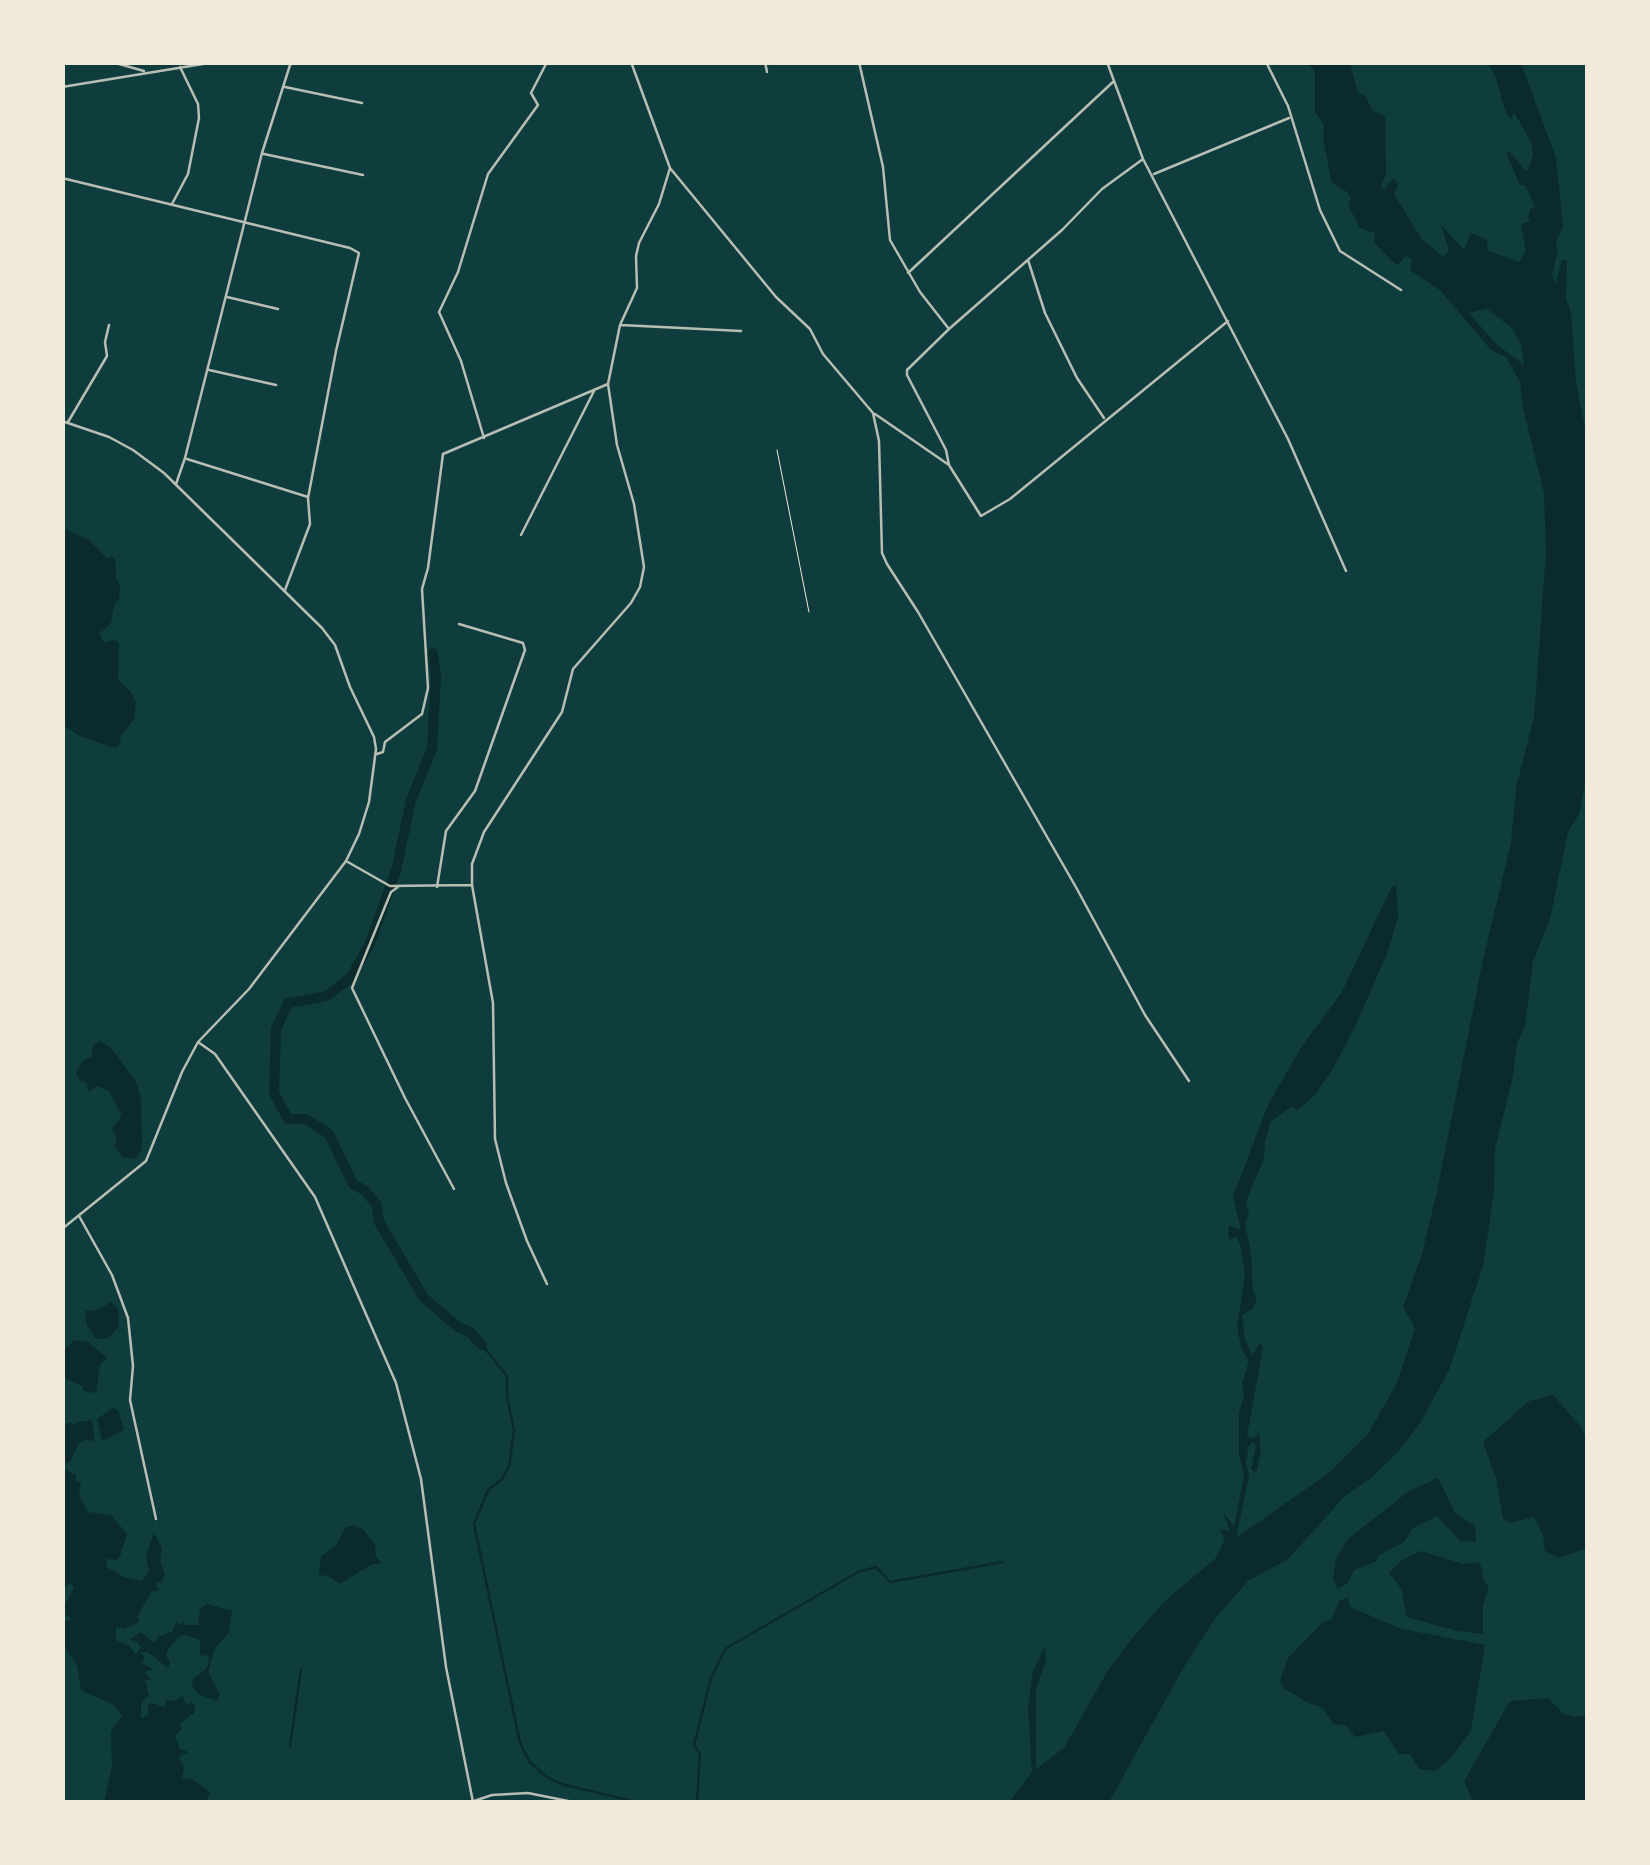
<!DOCTYPE html>
<style>
body{margin:0}
#map{position:relative;width:1650px;height:1865px;overflow:hidden;background:#0f3d3e;font-family:"Exo 2",sans-serif}
canvas{display:block}
.frame{position:absolute;inset:0;border:65px solid #f1e9da;pointer-events:none}
</style>
<div id="map">
<canvas width="1650" height="1865"></canvas>
<div class="frame"></div>
</div>
<script>
const context = document.querySelector('canvas').getContext('2d');
context.lineJoin = 'round';
function paint(path, color) { context.fillStyle = color; context.fill(path, 'evenodd'); }
const shape = rows => new Path2D(rows.map(r => 'M' + r).join(''));
function strokePath(path, color, width, dash) { context.strokeStyle = color; context.lineWidth = width; context.lineCap = dash ? 'butt' : 'round'; context.setLineDash(dash || []); context.stroke(path); }
const water = shape([
 [1308,63,1350,63,1357,90,1365,96,1373,111,1385,116,1386,173,1381,186,1384,189,1394,178,1398,184,1394,194,1422,240,1444,257,1449,250,1441,225,1464,250,1471,233,1487,240,1488,251,1519,262,1526,251,1521,224,1530,222,1528,217,1531,208,1535,207,1525,185,1520,185,1506,153,1509,151,1527,172,1533,155,1531,142,1514,112,1511,120,1505,110,1495,75,1487,63,1521,63,1556,158,1563,226,1556,242,1558,250,1552,274,1556,284,1562,259,1567,261,1566,298,1571,314,1576,383,1587,438,1587,774,1579,814,1568,832,1550,919,1533,961,1525,1026,1517,1043,1513,1076,1495,1148,1494,1192,1483,1266,1449,1370,1420,1423,1397,1453,1371,1478,1346,1495,1287,1560,1249,1580,1216,1617,1182,1670,1109,1802,1009,1802,1032,1772,1028,1707,1033,1671,1045,1646,1046,1660,1036,1690,1036,1769,1064,1748,1107,1672,1129,1642,1165,1601,1216,1558,1225,1539,1220,1529,1230,1531,1223,1512,1234,1527,1244,1475,1239,1455,1239,1413,1244,1394,1242,1383,1249,1361,1241,1348,1237,1326,1245,1275,1240,1244,1236,1236,1230,1240,1228,1234,1229,1226,1241,1229,1233,1197,1268,1105,1302,1046,1342,992,1391,888,1396,885,1398,917,1388,951,1357,1022,1333,1069,1314,1096,1297,1110,1291,1107,1271,1121,1265,1141,1264,1159,1248,1196,1246,1205,1249,1213,1245,1223,1251,1255,1253,1291,1257,1298,1253,1308,1242,1315,1245,1339,1252,1356,1260,1343,1263,1347,1247,1436,1253,1438,1259,1434,1261,1451,1256,1473,1251,1469,1256,1445,1252,1442,1248,1448,1246,1463,1249,1477,1236,1538,1330,1472,1368,1434,1396,1385,1415,1328,1403,1307,1422,1254,1437,1191,1483,960,1511,843,1516,788,1534,717,1546,552,1544,493,1523,408,1520,382,1506,357,1491,350,1440,290,1410,270,1412,260,1406,256,1398,265,1393,262,1374,242,1375,233,1360,228,1348,205,1351,199,1347,192,1332,183,1323,139,1324,124,1315,112,1315,72],
 [1487,309,1512,328,1521,344,1524,365,1496,344,1469,313],
 [63,528,89,540,108,559,111,556,115,558,116,578,120,586,119,599,114,605,111,623,99,634,104,643,114,640,119,643,118,680,131,692,136,703,134,719,121,736,119,746,114,748,80,736,63,725],
 [100,1041,111,1048,136,1082,141,1099,142,1149,135,1159,123,1157,114,1146,117,1139,112,1129,122,1115,109,1091,98,1086,88,1092,87,1083,79,1080,76,1073,83,1061,92,1056,93,1045],
 [111,1302,118,1309,119,1326,108,1338,96,1339,87,1325,85,1311,98,1310],
 [74,1340,88,1342,107,1358,100,1365,96,1393,83,1391,82,1386,63,1377,63,1351],
 [1553,1395,1580,1426,1588,1442,1587,1548,1559,1558,1545,1551,1543,1535,1534,1517,1510,1523,1503,1519,1496,1478,1483,1442,1529,1401],
 [113,1408,118,1410,124,1430,102,1441,97,1419],
 [92,1420,95,1442,87,1439,79,1443,70,1462,67,1463,63,1459,63,1426,70,1422,76,1426,76,1422],
 [63,1468,76,1475,76,1481,81,1482,79,1495,88,1512,111,1515,127,1534,120,1556,116,1560,106,1559,107,1567,123,1577,142,1581,149,1571,146,1556,154,1533,162,1548,160,1561,165,1574,162,1581,156,1583,159,1590,151,1592,137,1617,139,1622,124,1629,116,1627,116,1640,129,1646,136,1655,141,1647,137,1642,129,1640,141,1632,154,1643,159,1636,172,1632,176,1622,180,1625,182,1621,185,1625,198,1625,200,1609,207,1604,232,1611,229,1632,215,1648,208,1672,220,1694,217,1701,200,1695,193,1688,192,1680,207,1668,209,1661,208,1656,200,1655,200,1640,184,1635,178,1637,166,1653,170,1663,168,1668,148,1652,140,1652,145,1658,142,1663,153,1669,144,1672,152,1680,145,1680,149,1695,141,1703,141,1718,148,1716,148,1705,154,1703,164,1708,166,1700,175,1701,182,1696,187,1705,192,1702,195,1705,194,1713,179,1724,182,1728,175,1737,180,1749,188,1752,179,1757,184,1767,182,1778,192,1779,210,1792,206,1802,104,1802,112,1766,111,1732,122,1716,114,1705,81,1690,77,1666,63,1644,63,1626,65,1621,73,1620,64,1613,65,1605,74,1588,70,1582,63,1589],
 [1438,1478,1455,1513,1475,1526,1476,1542,1460,1541,1437,1516,1413,1528,1404,1542,1379,1555,1375,1562,1354,1570,1348,1583,1338,1589,1333,1579,1336,1559,1347,1540,1409,1491],
 [353,1525,363,1529,375,1545,376,1557,382,1564,372,1564,340,1584,328,1576,319,1575,321,1556,336,1546,345,1528],
 [1421,1551,1463,1564,1480,1562,1484,1581,1489,1588,1483,1605,1483,1634,1457,1631,1407,1617,1401,1588,1389,1573,1402,1560],
 [1348,1597,1350,1607,1402,1629,1485,1645,1471,1731,1450,1759,1435,1771,1419,1769,1410,1754,1399,1754,1384,1731,1355,1737,1346,1725,1333,1724,1323,1708,1308,1703,1282,1687,1280,1681,1288,1658,1323,1622,1332,1619,1339,1601],
 [1548,1698,1564,1714,1573,1717,1587,1715,1587,1802,1473,1802,1464,1781,1510,1701]
]);
const stream = shape([
 [482,1345,507,1376,507,1397,514,1431,509,1466,502,1479,488,1490,474,1524,520,1743,529,1761,545,1776,561,1784,632,1801],
 [290,1746,301,1670],
 [611,1801,622,1802,623,1799],
 [697,1802,700,1754,694,1745,711,1678,725,1649,858,1572,876,1567,890,1582,1003,1562]
]);
const river = shape([
 [433,653,436,676,432,749,411,800,396,871,370,943,351,977,327,996,288,1003,276,1029,274,1093,288,1119,306,1119,329,1134,353,1184,364,1190,377,1205,379,1222,424,1298,459,1328,469,1331,482,1345]
]);
const path = shape([
 [777,450,809,612]
]);
const minor = shape([
 [112,62,144,71],
 [631,62,670,168,776,297,810,329,823,354,873,413,879,441,882,553,887,564,918,612,1077,889,1145,1015,1189,1081],
 [765,62,767,72],
 [859,62,883,167,890,240,920,292,949,329],
 [1107,62,1143,159,1288,439,1346,571],
 [1266,62,1288,106,1320,210,1340,251,1401,290],
 [62,87,215,62],
 [285,87,362,103],
 [264,154,363,175],
 [1143,159,1102,189,1062,230,949,329,907,370,907,375,946,450,949,465,981,516,1010,499,1228,321],
 [1154,174,1289,118],
 [62,178,350,248,359,253,336,351,308,498,310,524,285,590],
 [172,204,188,174,199,118,198,104,180,67],
 [1028,260,1045,313,1077,378,1104,418],
 [908,273,1114,81],
 [227,297,278,309],
 [621,325,741,331],
 [209,370,276,385],
 [875,414,949,465],
 [68,422,107,356,105,342,109,325],
 [484,438,461,361,439,312,458,272,488,174,538,105,531,93,547,62],
 [187,459,308,497],
 [176,484,185,458,262,153,291,62],
 [521,535,594,391],
 [377,754,383,752,385,742,422,714,428,688,422,589,428,568,443,454,608,384],
 [346,861,390,886,471,885],
 [398,887,391,892,352,988,405,1098,454,1189],
 [437,887,446,831,475,791,525,650,523,643,459,624],
 [79,1216,112,1275,128,1318,133,1366,130,1400,156,1519],
 [547,1284,527,1241,506,1183,495,1139,493,1003,472,885,472,864,484,832,562,712,573,669,631,603,640,587,644,567,634,504,617,445,608,384,620,325,637,288,636,256,639,243,659,204,670,168],
 [474,1801,492,1795,528,1793,573,1802]
]);
const tertiary = shape([
 [62,421,109,437,133,450,164,473,322,628,335,645,350,687,374,737,376,749,369,802,359,834,346,861,249,989,198,1042,215,1054,315,1197,396,1383,421,1479,446,1667,473,1802],
 [62,1229,146,1161,182,1072,198,1042]
]);
paint(water, '#0a2a2b');
strokePath(stream, '#0a2a2b', 2.5);
strokePath(river, '#0a2a2b', 10);
strokePath(path, '#f1e9da', 1);
strokePath(minor, '#b8beb3', 2.5);
strokePath(tertiary, '#b8beb3', 2.5);
</script>
